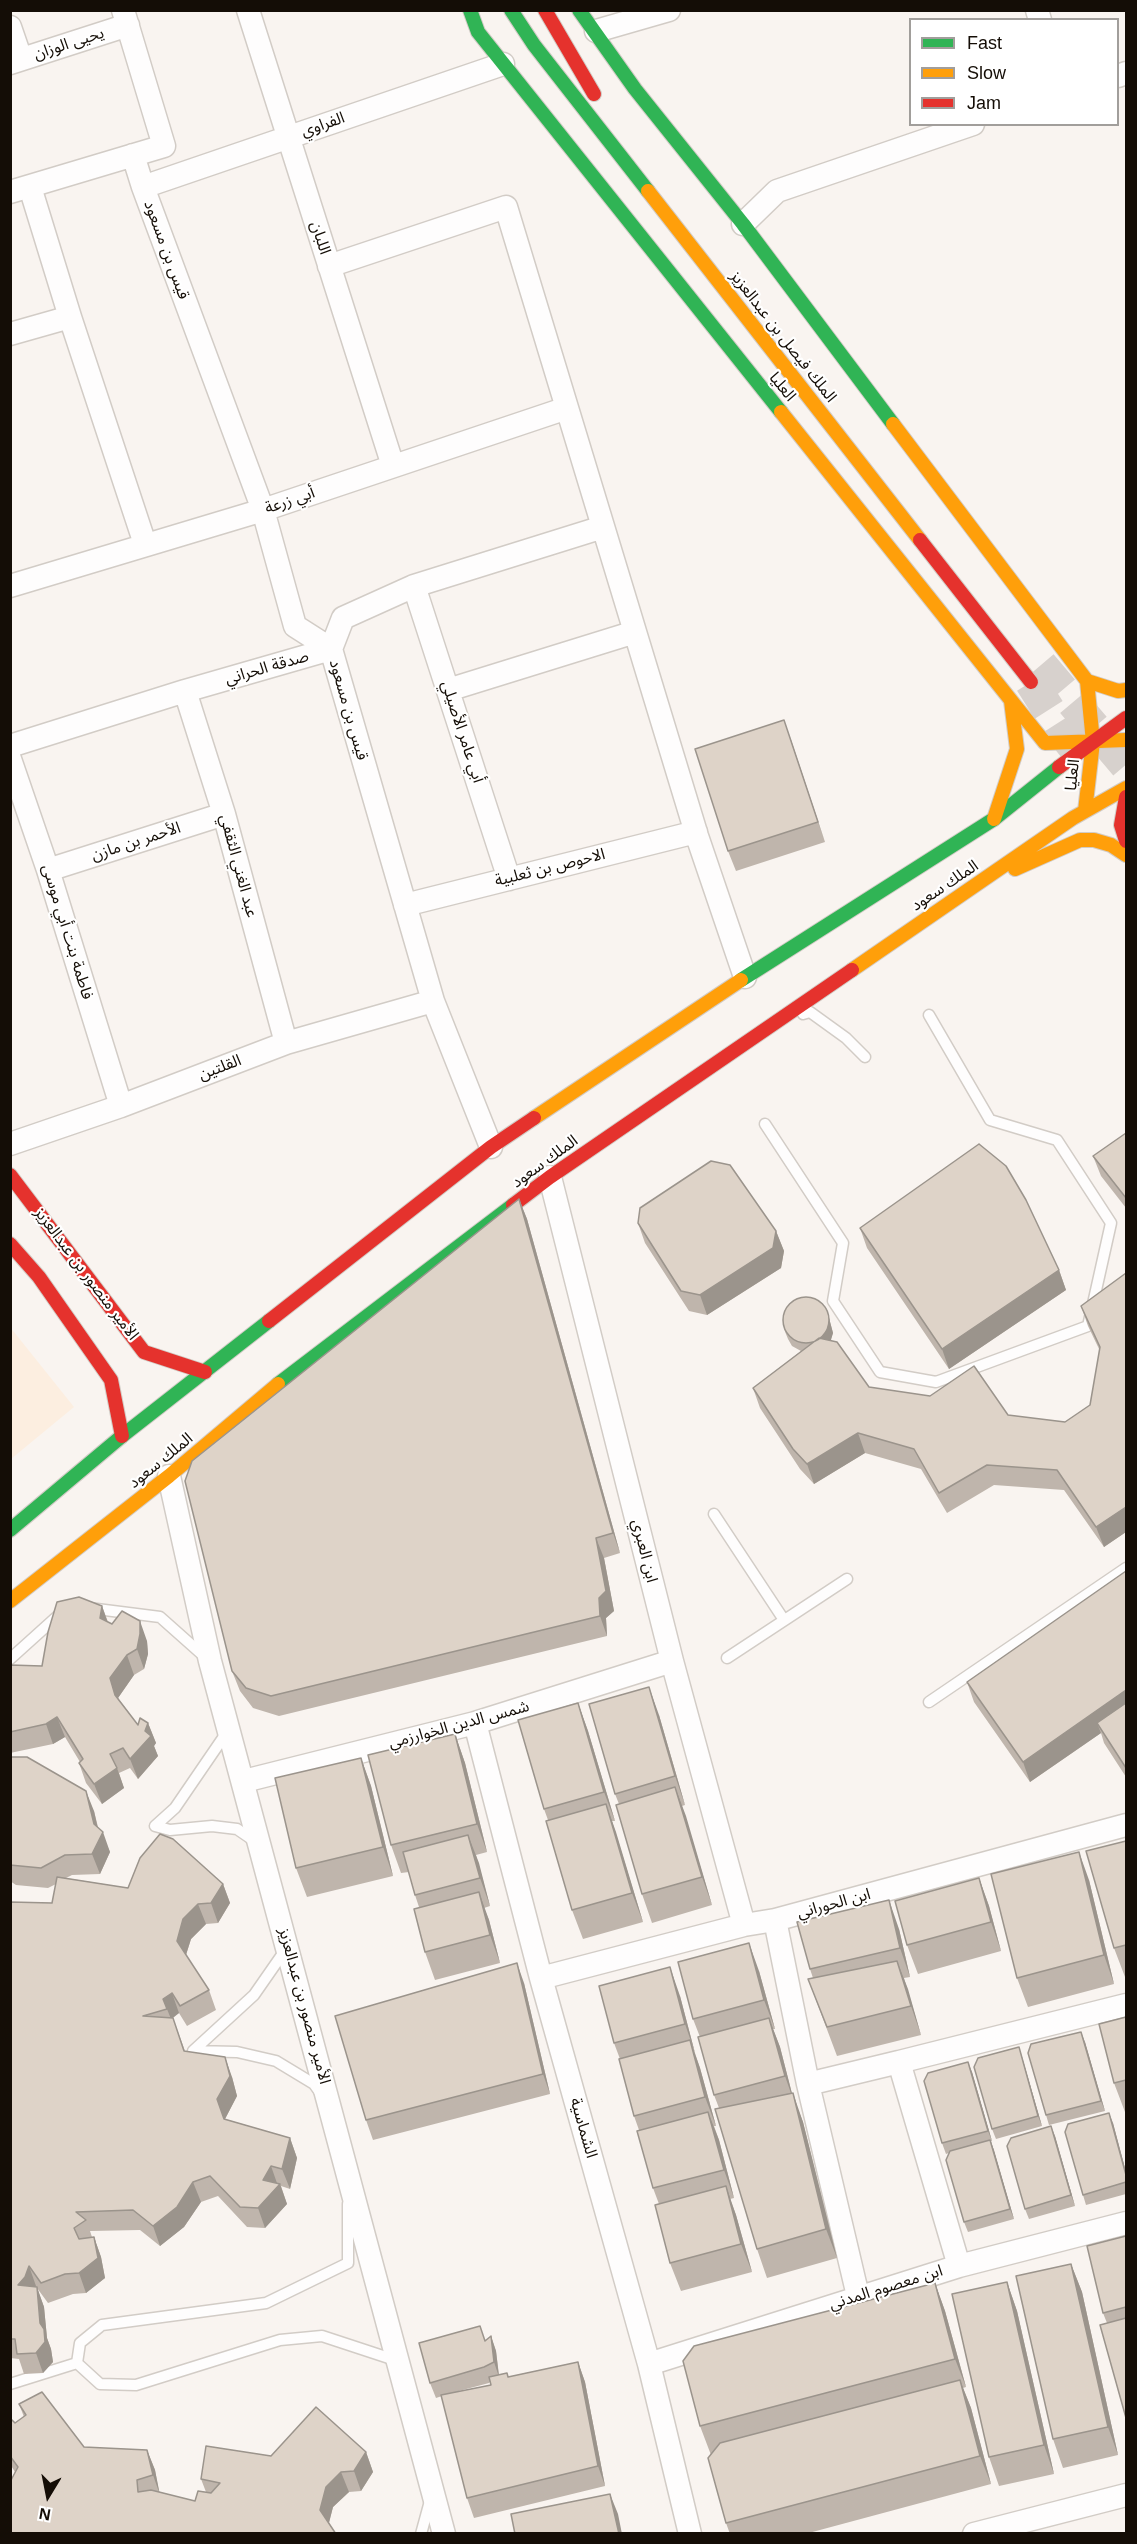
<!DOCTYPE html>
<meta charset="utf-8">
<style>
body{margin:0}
#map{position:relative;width:1137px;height:2544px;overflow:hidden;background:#f9f4f0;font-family:Arial,sans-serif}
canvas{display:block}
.frame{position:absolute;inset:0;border:12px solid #140d06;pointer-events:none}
.legend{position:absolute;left:909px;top:18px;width:210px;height:108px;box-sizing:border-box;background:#fff;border:2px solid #a19e9b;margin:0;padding:8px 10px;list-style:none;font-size:18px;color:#140d06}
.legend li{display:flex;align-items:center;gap:12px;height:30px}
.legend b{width:30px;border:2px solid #a19e9b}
.north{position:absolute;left:18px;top:2466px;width:60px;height:60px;-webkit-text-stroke:4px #fff;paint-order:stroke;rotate:190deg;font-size:16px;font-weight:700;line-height:24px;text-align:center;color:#140d06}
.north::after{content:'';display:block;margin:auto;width:21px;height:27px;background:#140d06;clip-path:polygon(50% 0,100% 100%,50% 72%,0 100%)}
</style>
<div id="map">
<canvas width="1137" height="2544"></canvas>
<div class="frame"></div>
<ul class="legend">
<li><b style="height:8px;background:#30b455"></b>Fast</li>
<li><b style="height:8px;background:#ff9f0a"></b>Slow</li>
<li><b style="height:8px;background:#e5322d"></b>Jam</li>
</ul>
<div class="north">N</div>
</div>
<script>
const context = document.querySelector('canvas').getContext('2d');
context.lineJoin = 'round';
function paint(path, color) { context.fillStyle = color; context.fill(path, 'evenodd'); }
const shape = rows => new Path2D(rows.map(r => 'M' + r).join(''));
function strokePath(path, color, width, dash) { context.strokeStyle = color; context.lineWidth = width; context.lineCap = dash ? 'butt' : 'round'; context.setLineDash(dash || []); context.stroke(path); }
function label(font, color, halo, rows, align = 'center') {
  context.font = font + ' Arial,"Noto Sans Arabic",sans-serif'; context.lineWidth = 4.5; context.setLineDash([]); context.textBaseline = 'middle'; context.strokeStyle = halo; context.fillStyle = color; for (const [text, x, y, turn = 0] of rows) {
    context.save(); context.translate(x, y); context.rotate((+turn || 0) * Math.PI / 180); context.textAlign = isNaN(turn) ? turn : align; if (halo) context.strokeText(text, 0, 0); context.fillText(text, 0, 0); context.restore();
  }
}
const built = shape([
 [10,1327,74,1407,11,1459,10,1459]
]);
const primaryTunnel = shape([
 [1041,665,1126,765],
 [1031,682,1064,734,1086,762]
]);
const lane = shape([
 [803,1014,810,1012,846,1038,865,1057],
 [765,1124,843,1243,833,1301,880,1372,936,1382,1088,1326,1111,1223,1057,1140,990,1120,929,1015],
 [714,1514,784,1620],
 [89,1608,160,1617,205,1657],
 [727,1658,847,1579],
 [10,1659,61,1613],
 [929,1702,1126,1568],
 [227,1732,175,1808,155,1826,170,1830,212,1826,237,1829,256,1842],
 [286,1949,254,1995,193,2051,237,2052,276,2061,314,2084,319,2091],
 [348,2204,348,2263,266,2303,102,2325,80,2343,77,2363,100,2384,136,2385,280,2340,322,2336,398,2361],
 [10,2384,77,2363],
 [421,2534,430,2501]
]);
const street = shape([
 [248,10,393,466],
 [1037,10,1040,20],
 [10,27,21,59],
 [596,31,669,10],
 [10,63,128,25],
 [1118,76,1126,73],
 [133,155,143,187,263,510,295,626,331,649,433,1001,491,1147],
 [30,187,70,317,145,544],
 [143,187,503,64],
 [10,192,164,146,123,10],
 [743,224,777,191,973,124],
 [329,266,506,207,697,836,745,977],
 [10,334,70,317],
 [10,586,263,510,567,408],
 [414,586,509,879],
 [331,649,343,618,414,586,603,527],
 [448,690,635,632],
 [185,691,224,814,286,1043],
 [10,746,185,691,331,649],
 [10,759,48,870,121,1106],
 [48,870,224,814],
 [405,905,696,832],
 [10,1144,121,1106,286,1043,433,1001],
 [550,1177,672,1661,744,1925],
 [169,1476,210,1661,444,2534],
 [475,1723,541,1978,649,2364,690,2534],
 [244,1781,475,1723,672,1661],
 [775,1920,808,2084,858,2296],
 [541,1978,744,1925,775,1920,1126,1825],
 [808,2084,899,2062],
 [959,2266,899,2062,1126,2005],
 [649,2364,959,2266,1126,2223],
 [974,2534,1126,2495]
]);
const fast = shape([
 [470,10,478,32,781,412],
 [511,10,534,45,648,191],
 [579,10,635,89,743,224,893,424],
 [741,980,994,819,1059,767],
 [278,1384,513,1205],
 [10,1530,122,1436,269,1321]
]);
const slow = shape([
 [648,191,920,540],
 [781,412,1045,743,1126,740],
 [893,424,1087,681,1093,742,1085,811],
 [1087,681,1118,691,1126,690],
 [994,819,1017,749,1011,701],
 [1015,869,1080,840,1094,840,1111,845,1126,855],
 [852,970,1073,818,1126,788],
 [534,1118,741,980],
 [10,1601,169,1476,278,1384]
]);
const jam = shape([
 [545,10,594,94],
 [920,540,1031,682],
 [1059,767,1126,718],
 [1126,797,1121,825,1126,841],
 [10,1175,144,1352,205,1372],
 [513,1205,550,1177,852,970],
 [10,1244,39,1277,111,1380,122,1436],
 [269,1321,491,1147,534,1118]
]);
const wall = shape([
 [791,740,825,842,736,871,728,851],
 [1126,1133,1126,1208,1101,1176,1093,1156],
 [519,1199,527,1219,620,1553,604,1558,614,1611,606,1618,607,1636,279,1716,253,1708,240,1691,232,1671],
 [638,1223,776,1231,784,1251,781,1268,707,1315,689,1311,645,1243],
 [860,1228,1059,1270,1066,1290,949,1369,867,1248],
 [1126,1273,1126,1532,1104,1547,1064,1490,994,1485,947,1513,921,1469,865,1453,814,1484,800,1469,760,1408,753,1388,801,1351,792,1346,788,1339,784,1329,829,1318,833,1333,830,1341,869,1387,1008,1415,1065,1422,1090,1405,1100,1351,1088,1326,1081,1306],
 [1126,1571,1126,1777,1104,1743,1101,1733,1030,1782,974,1702,967,1682],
 [102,1606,108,1622,147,1641,148,1654,144,1669,134,1675,118,1698,138,1725,148,1723,156,1743,154,1746,158,1756,138,1779,130,1768,119,1773,124,1788,102,1804,86,1783,79,1763,80,1762,65,1737,53,1744,10,1753,10,1665,42,1666],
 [578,1703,588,1731,615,1821,612,1821,643,1922,583,1939,572,1910,548,1820,544,1809],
 [659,1715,685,1805,682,1806,712,1905,652,1923,642,1894,619,1804,615,1794],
 [455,1734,465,1763,487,1852,476,1855,490,1906,484,1908,489,1920,500,1963,435,1980,425,1952,419,1907,415,1895,409,1872,401,1873,391,1845],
 [10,1757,94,1811,98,1827,110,1852,100,1874,72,1875,66,1878,128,1888,223,1884,230,1903,218,1923,206,1924,191,1939,186,1955,209,1990,216,2010,187,2026,179,2013,173,2018,185,2051,232,2077,237,2096,225,2119,290,2138,297,2158,290,2189,281,2186,287,2204,265,2228,247,2227,218,2196,201,2202,184,2227,160,2246,140,2230,90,2231,92,2237,94,2237,101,2257,105,2278,86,2293,73,2294,48,2303,37,2288,44,2307,47,2338,51,2349,53,2362,43,2373,24,2374,19,2359,10,2358,10,1902,52,1903,56,1884,48,1888,16,1885,10,1881],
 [361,1758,371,1786,393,1876,307,1897,296,1868],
 [1126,1841,1126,1977,1125,1977,1114,1948],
 [979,1878,989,1906,1001,1951,918,1974,907,1945],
 [1089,1880,1114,1984,1028,2007,1017,1978],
 [899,1929,910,1977,904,1978,921,2035,837,2056,808,1979,813,1978,810,1969],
 [759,1971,775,2029,773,2029,780,2047,792,2094,803,2122,837,2258,767,2278,757,2249,719,2108,714,2095,700,2037,693,2019],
 [524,1983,550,2094,373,2140,366,2120],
 [680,1996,695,2053,700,2068,716,2126,714,2126,719,2140,734,2198,730,2199,736,2215,752,2272,681,2291,670,2263,659,2204,653,2188,639,2130,634,2116,620,2059,614,2043],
 [1126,2017,1126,2111,1125,2112,1114,2083],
 [1085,2042,1105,2111,1049,2125,1046,2115],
 [1022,2057,1042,2126,996,2139,992,2129],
 [972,2072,992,2141,991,2141,1014,2219,968,2232,964,2222,949,2153,946,2154,942,2143],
 [1113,2123,1126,2172,1126,2194,1086,2205,1083,2195],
 [1055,2136,1075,2206,1029,2219,1025,2209],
 [1126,2236,1126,2419,1100,2325,1107,2323,1103,2313],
 [1071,2264,1082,2292,1118,2455,1063,2468,1053,2439],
 [1007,2282,1017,2311,1054,2474,999,2486,989,2457],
 [935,2283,945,2311,966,2387,963,2388,971,2408,991,2484,805,2534,730,2534,726,2523,711,2455,700,2426],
 [491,2336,496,2351,499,2375,508,2377,578,2362,585,2382,605,2486,474,2518,467,2498,442,2396,436,2398,430,2383],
 [490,2382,491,2385,455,2392,489,2383],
 [42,2392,84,2447,147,2450,155,2470,159,2492,195,2501,198,2491,206,2492,201,2479,206,2446,271,2456,316,2407,366,2452,373,2472,361,2491,349,2492,333,2507,329,2523,336,2534,10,2534,10,2482,15,2472,10,2464,10,2418,15,2423,24,2417,19,2404]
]);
const shadedWall = shape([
 [784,720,791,740,825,842,818,822],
 [519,1199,527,1219,620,1553,613,1533],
 [776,1231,784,1251,781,1268,707,1315,700,1295],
 [1059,1270,1066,1290,949,1369,942,1349],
 [826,1308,829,1318,833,1333,831,1340,820,1351,816,1341],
 [858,1433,865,1453,814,1484,807,1464],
 [1126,1507,1126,1532,1104,1547,1096,1527],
 [596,1538,604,1558,614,1611,606,1618,607,1636,600,1616],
 [102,1606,109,1626,100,1618],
 [140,1621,147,1641,148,1654,144,1669,137,1649],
 [127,1655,134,1675,118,1698,122,1715,115,1695,110,1678],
 [649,1687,659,1715,685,1805,675,1776],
 [1126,1690,1126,1715,1097,1723,1101,1733,1030,1782,1023,1762],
 [578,1703,588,1731,615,1821,604,1792],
 [57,1717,65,1737,53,1744,46,1724],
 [148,1723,156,1743,154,1746,158,1756,138,1779,130,1759],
 [455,1734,465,1763,487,1852,477,1824],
 [361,1758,371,1786,393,1876,383,1847],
 [117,1768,124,1788,102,1804,94,1784],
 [675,1787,686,1816,712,1905,702,1877],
 [86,1791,94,1811,100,1838,103,1832,110,1852,100,1874,92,1854,94,1824],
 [606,1804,616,1832,643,1922,632,1893],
 [468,1835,479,1863,490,1906,480,1878],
 [1079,1852,1089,1880,1114,1984,1104,1955],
 [979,1878,989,1906,1001,1951,991,1922],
 [223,1884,230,1903,218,1923,211,1903],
 [479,1892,489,1920,500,1963,490,1935],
 [889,1900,899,1929,910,1977,900,1948],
 [198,1904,206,1924,191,1939,184,1961,177,1941,183,1919],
 [749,1943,759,1971,775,2029,764,2000],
 [897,1961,908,1989,921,2035,911,2006],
 [517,1963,524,1983,550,2094,543,2074],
 [670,1967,680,1996,695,2053,685,2024],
 [172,1993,179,2013,171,2019,163,1999],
 [769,2018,780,2047,795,2105,785,2076],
 [1081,2032,1085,2042,1105,2111,1101,2101],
 [690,2040,700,2068,716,2126,705,2097],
 [1019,2047,1022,2057,1042,2126,1038,2116],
 [225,2057,232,2077,237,2096,225,2119,231,2139,217,2099],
 [968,2062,972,2072,992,2141,988,2131],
 [793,2093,803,2122,837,2258,826,2229],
 [708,2112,719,2140,734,2198,724,2170],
 [1109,2113,1113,2123,1126,2172,1126,2175],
 [1051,2126,1055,2136,1075,2206,1071,2195],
 [290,2138,297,2158,290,2189,282,2169],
 [990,2140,994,2150,1014,2219,1010,2209],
 [271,2166,278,2186,280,2184,287,2204,265,2228,258,2208,263,2180],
 [193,2182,201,2202,184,2227,160,2246,153,2226],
 [726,2186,736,2215,752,2272,741,2244],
 [94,2237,101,2257,105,2278,86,2293,79,2273],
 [1071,2264,1082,2292,1118,2455,1108,2427],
 [29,2266,36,2286,33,2297,18,2285],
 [1007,2282,1017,2311,1054,2474,1044,2445],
 [935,2283,945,2311,966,2387,955,2359],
 [37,2287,44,2307,47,2338,51,2349,53,2362,43,2373,36,2353,40,2323],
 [491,2336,496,2351,499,2377,494,2362],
 [578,2362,585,2382,605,2486,598,2466],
 [960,2380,971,2408,991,2484,980,2456],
 [147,2450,155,2470,160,2495,153,2475],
 [366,2452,373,2472,361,2491,354,2471],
 [341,2472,349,2492,333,2507,327,2530,320,2510,326,2487],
 [610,2494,618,2514,622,2534,619,2534]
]);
const building = shape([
 [784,720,818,822,728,851,695,749,784,720],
 [1126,1133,1126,1198,1093,1156,1126,1133],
 [979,1144,1006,1166,1026,1200,1059,1270,942,1349,860,1228,979,1144],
 [711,1161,730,1165,776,1231,773,1248,700,1295,681,1291,638,1223,640,1208,711,1161],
 [519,1199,613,1533,596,1538,606,1591,599,1598,600,1616,271,1696,246,1688,232,1671,185,1481,192,1461,519,1199],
 [1126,1273,1126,1507,1096,1527,1057,1470,987,1465,939,1493,914,1449,858,1433,807,1464,793,1449,753,1388,819,1338,837,1342,869,1387,930,1396,974,1366,1008,1415,1065,1422,1090,1405,1100,1347,1081,1306,1126,1273],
 '783 1320a23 23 0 1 1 46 0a23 23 0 1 1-46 0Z',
 [1126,1571,1126,1690,1023,1762,967,1682,1126,1571],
 [79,1597,102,1606,100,1618,112,1624,122,1611,140,1621,140,1634,137,1649,127,1655,110,1678,115,1695,138,1725,140,1718,148,1723,145,1731,151,1736,130,1759,123,1748,110,1754,117,1768,94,1784,79,1763,83,1759,57,1717,46,1724,10,1732,10,1665,42,1666,48,1632,57,1602,79,1597],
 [649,1687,675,1776,615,1794,589,1704,649,1687],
 [578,1703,604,1792,544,1809,518,1720,578,1703],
 [1126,1703,1126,1768,1097,1723,1126,1703],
 [455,1734,477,1824,391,1845,368,1755,455,1734],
 [10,1757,27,1757,86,1791,94,1824,103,1832,92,1854,65,1855,41,1868,10,1865,10,1757],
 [361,1758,383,1847,296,1868,275,1778,361,1758],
 [675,1787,702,1877,642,1894,616,1805,675,1787],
 [606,1804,632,1893,572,1910,546,1821,606,1804],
 [160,1834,173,1839,223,1884,211,1903,198,1904,183,1919,177,1941,209,1990,180,2006,172,1993,163,1999,167,2009,143,2016,173,2018,184,2051,225,2057,230,2076,217,2099,224,2119,290,2138,282,2169,271,2166,263,2180,280,2184,258,2208,240,2207,210,2176,193,2182,177,2207,153,2226,133,2210,76,2212,86,2220,74,2228,79,2239,94,2237,98,2258,79,2273,65,2274,41,2283,29,2266,25,2277,18,2285,37,2287,40,2323,44,2329,45,2342,36,2353,17,2354,15,2339,10,2339,10,1902,52,1903,57,1877,128,1888,140,1858,160,1834],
 [468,1835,480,1878,415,1895,403,1852,468,1835],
 [1126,1841,1126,1945,1114,1948,1086,1851,1126,1841],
 [1079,1852,1104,1955,1017,1978,991,1874,1079,1852],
 [979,1878,991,1922,907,1945,895,1901,979,1878],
 [479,1892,490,1935,425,1952,414,1909,479,1892],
 [889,1900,900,1948,810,1969,797,1922,889,1900],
 [749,1943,764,2000,693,2019,678,1962,749,1943],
 [897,1961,911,2006,827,2027,808,1979,897,1961],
 [517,1963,543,2074,366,2120,335,2016,517,1963],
 [670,1967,685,2024,614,2043,599,1986,670,1967],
 [1126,2017,1126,2080,1114,2083,1099,2024,1126,2017],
 [769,2018,785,2076,714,2095,698,2037,769,2018],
 [1081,2032,1101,2101,1046,2115,1028,2053,1031,2044,1081,2032],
 [690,2040,705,2097,634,2116,619,2059,690,2040],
 [1019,2047,1038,2116,992,2129,974,2067,978,2058,1019,2047],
 [968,2062,988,2131,942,2143,924,2081,928,2073,968,2062],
 [793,2093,826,2229,757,2249,715,2109,793,2093],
 [708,2112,724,2170,653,2188,637,2131,708,2112],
 [1109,2113,1126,2175,1126,2182,1083,2195,1065,2132,1068,2124,1109,2113],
 [1051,2126,1071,2195,1025,2209,1007,2146,1011,2138,1051,2126],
 [990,2140,1010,2209,964,2222,946,2160,950,2151,990,2140],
 [726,2186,741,2244,670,2263,655,2205,726,2186],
 [1126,2236,1126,2307,1103,2313,1087,2246,1126,2236],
 [1071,2264,1108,2427,1053,2439,1016,2276,1071,2264],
 [1007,2282,1044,2445,989,2457,952,2294,1007,2282],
 [935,2283,955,2359,700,2426,683,2361,694,2346,935,2283],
 [1126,2318,1126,2418,1100,2325,1126,2318],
 [480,2326,485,2341,491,2336,494,2362,484,2367,430,2383,419,2343,480,2326],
 [578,2362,598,2466,467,2498,441,2395,491,2385,489,2377,507,2373,508,2377,578,2362],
 [960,2380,980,2456,726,2523,708,2458,720,2443,960,2380],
 [42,2392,84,2447,147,2450,153,2475,137,2480,138,2492,151,2490,195,2501,198,2491,211,2493,220,2483,201,2479,206,2446,271,2456,316,2407,366,2452,354,2471,341,2472,326,2487,320,2510,336,2534,10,2534,10,2482,18,2467,10,2456,10,2418,15,2423,26,2415,19,2404,42,2392],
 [610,2494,619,2534,515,2534,511,2514,610,2494]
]);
const streetNames = [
 ["يحيى الوزان",69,44,-18],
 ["الفراوي",323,125,-19],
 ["اللبان",320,238,72],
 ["قيس بن مسعود",166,250,70],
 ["الملك فيصل بن عبدالعزيز",783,337,52],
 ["العليا",782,387,51],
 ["أبي زرعة",290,501,-19],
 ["صدقة الحراني",267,668,-16],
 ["قيس بن مسعود",348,710,74],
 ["أبي عامر الأصيلي",462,732,72],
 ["العليا",1073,775,-84],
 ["الأحمر بن مازن",136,842,-18],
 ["عبد الغني الثقفي",238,866,75],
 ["الاحوص بن ثعلبية",550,868,-14],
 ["الملك سعود",945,886,-34],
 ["فاطمة بنت أبي موسى",67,932,73],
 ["القلتين",220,1068,-21],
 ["الملك سعود",545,1162,-36],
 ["الأمير منصور بن عبدالعزيز",86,1274,53],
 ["الملك سعود",161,1461,-39],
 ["ابن العبري",644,1551,76],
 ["شمس الدين الخوارزمي",459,1725,-15],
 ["ابن الحوراني",834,1904,-15],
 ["الأمير منصور بن عبدالعزيز",304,2006,75],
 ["الشماسية",583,2128,74],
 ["ابن معصوم المدني",886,2288,-17]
];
paint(built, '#fceee0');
strokePath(primaryTunnel, '#d7d1cd', 33, [33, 16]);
strokePath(lane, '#d2ccc6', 13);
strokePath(street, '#d2ccc6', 25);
strokePath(fast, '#d2ccc6', 16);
strokePath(slow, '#d2ccc6', 16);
strokePath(jam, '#d2ccc6', 16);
strokePath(lane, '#fefdfd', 10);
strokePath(street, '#fefdfd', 22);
strokePath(fast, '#30b455', 14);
strokePath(slow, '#ff9f0a', 14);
strokePath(jam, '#e5322d', 14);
paint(wall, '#bfb5ac');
paint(shadedWall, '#9b948c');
paint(building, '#ded3c8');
strokePath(building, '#9b948c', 1.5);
label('16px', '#140d06', '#fff', streetNames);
</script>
